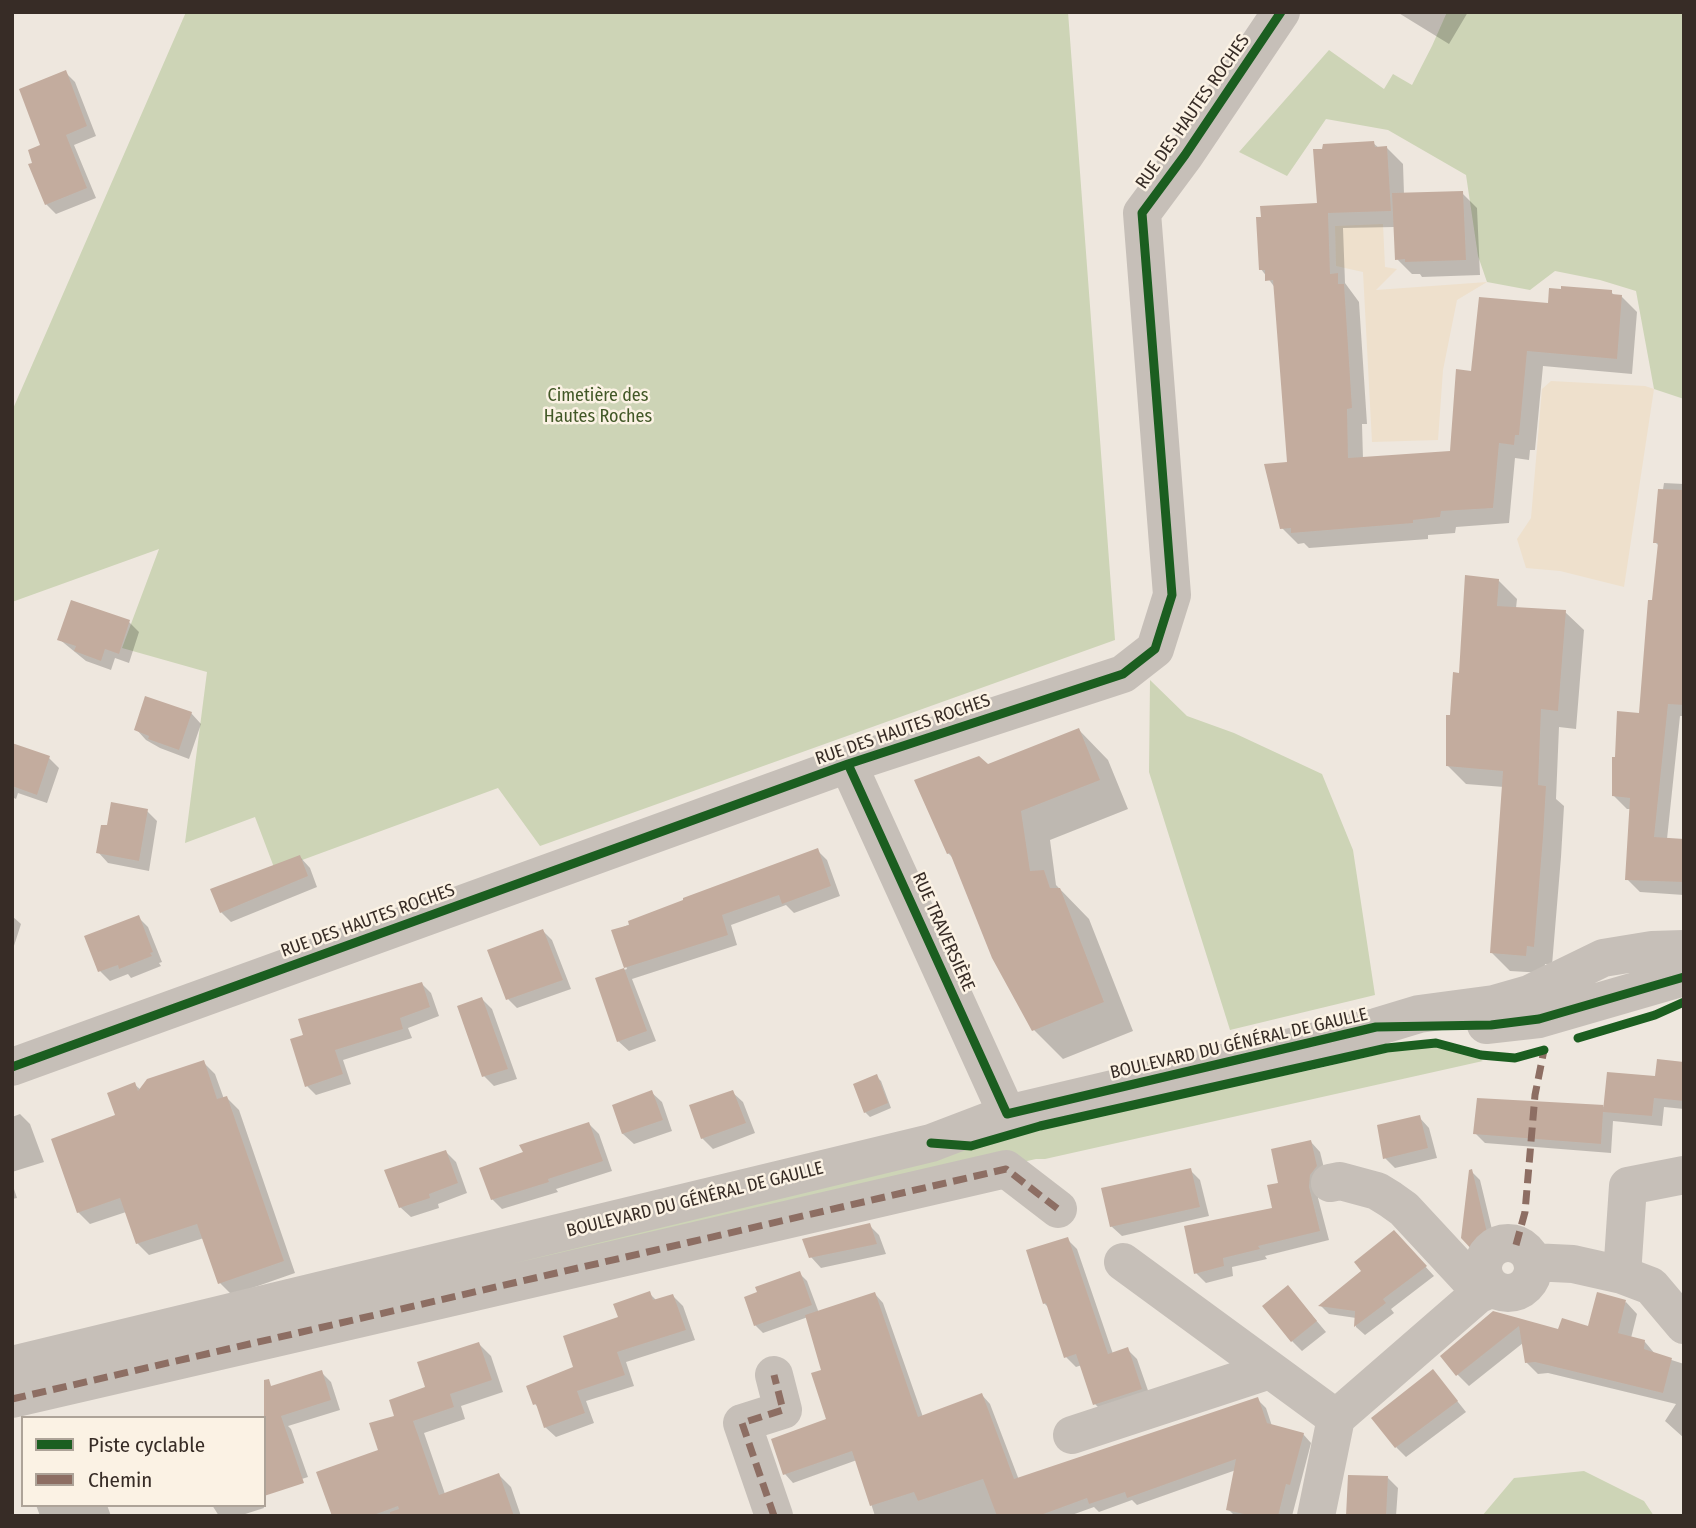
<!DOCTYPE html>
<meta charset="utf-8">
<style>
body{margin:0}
#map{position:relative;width:1696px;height:1528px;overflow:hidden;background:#eee7de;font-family:"Fira Sans Condensed",sans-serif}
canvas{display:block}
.frame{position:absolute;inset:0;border:14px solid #372c26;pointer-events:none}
.legend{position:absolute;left:21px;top:1416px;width:245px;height:91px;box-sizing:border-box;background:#fbf2e4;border:2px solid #ada398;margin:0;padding:9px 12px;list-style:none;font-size:21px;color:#372c26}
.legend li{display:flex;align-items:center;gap:14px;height:35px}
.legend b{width:35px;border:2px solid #ada398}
</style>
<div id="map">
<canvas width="1696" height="1528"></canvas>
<div class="frame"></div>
<ul class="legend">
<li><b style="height:9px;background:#1b5e20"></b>Piste cyclable</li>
<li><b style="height:9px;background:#8d6e63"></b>Chemin</li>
</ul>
</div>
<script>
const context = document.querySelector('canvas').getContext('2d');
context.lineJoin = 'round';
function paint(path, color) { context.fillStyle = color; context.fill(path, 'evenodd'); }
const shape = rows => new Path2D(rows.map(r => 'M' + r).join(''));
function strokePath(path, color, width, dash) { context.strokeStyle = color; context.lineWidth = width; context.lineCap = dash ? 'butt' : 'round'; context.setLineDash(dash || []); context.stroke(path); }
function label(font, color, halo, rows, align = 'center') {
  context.font = font + ' "Fira Sans Condensed",sans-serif'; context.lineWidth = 5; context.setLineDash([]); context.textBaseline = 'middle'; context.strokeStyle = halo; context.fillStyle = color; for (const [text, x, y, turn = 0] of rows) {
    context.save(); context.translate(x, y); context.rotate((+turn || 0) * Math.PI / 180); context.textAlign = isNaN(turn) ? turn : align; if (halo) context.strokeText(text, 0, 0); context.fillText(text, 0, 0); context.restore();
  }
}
const green = shape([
 [186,12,1068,12,1115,640,540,846,498,788,275,870,255,817,185,843,207,672,122,648,159,549,12,602,12,411],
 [1447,12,1684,12,1684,399,1654,389,1636,291,1600,280,1555,271,1530,290,1487,282,1478,256,1466,175,1388,130,1326,119,1287,176,1239,152,1329,50,1384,89,1393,74,1412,85,1432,46],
 [1150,680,1187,716,1234,733,1322,774,1353,850,1375,995,1230,1030,1149,772],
 [1436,1041,1483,1061,1045,1159,1036,1159,354,1313,354,1294,1040,1126,1311,1070],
 [1584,1471,1644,1501,1654,1516,1482,1516,1514,1478]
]);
const plaza = shape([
 [1383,224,1385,267,1397,269,1376,290,1487,282,1457,300,1443,370,1438,440,1372,442,1363,272,1336,266,1335,226],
 [1551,381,1645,386,1654,389,1624,587,1560,571,1526,568,1517,539,1531,518,1542,389]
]);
const shadow = shape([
 [1397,12,1468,12,1449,44],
 [65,72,75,82,96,136,74,145,96,198,56,214,46,204,42,146],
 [1373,143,1379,148,1387,148,1403,164,1404,194,1462,193,1477,208,1480,275,1422,277,1420,274,1412,274,1397,259,1395,227,1343,228,1345,283,1359,302,1367,424,1362,424,1363,459,1451,452,1473,373,1550,305,1611,292,1615,296,1621,296,1637,312,1632,374,1543,366,1535,450,1530,450,1529,460,1515,458,1509,523,1456,527,1455,533,1428,535,1428,539,1309,548,1304,543,1298,544,1282,528,1289,464,1276,289,1261,269],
 [1664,483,1684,484,1684,716,1680,716,1667,839,1684,840,1684,895,1640,892,1627,879,1631,809,1627,809,1614,796,1640,715,1659,546,1655,542],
 [1498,580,1517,599,1516,608,1565,612,1584,630,1576,729,1559,727,1556,799,1564,806,1561,857,1552,965,1545,964,1544,973,1510,971,1492,953,1504,787,1466,784,1447,765,1452,717,1460,675],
 [129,622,139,632,129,663,115,658,111,670,86,661,59,639],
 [191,713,201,724,189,759,160,748,146,740,136,729],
 [1079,730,1108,760,1128,809,1050,840,1056,885,1089,919,1133,1031,1063,1059,1033,1029,954,859,948,853,988,766],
 [12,745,49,758,59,768,47,803,18,793,16,799,12,797],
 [147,811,157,821,149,871,108,863,98,852],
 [817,850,827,860,840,896,794,913,786,905,731,925,737,945,632,979,656,1041,629,1051,618,1041,598,979,627,969,613,931],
 [300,857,310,868,317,887,231,922,221,912],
 [12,916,21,924,12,952],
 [138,917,148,927,162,962,159,963,161,966,131,978,128,974,110,981,100,971],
 [543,931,552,940,571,989,517,1008,508,999],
 [422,984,431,993,439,1016,408,1028,412,1038,343,1060,351,1084,316,1095,307,1086,292,1040],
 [482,999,492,1009,517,1079,494,1086,484,1076],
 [203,1062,215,1074,224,1099,227,1098,239,1110,295,1273,232,1295,220,1283,204,1238,149,1255,137,1243,126,1212,90,1224,78,1212,118,1116,134,1084,141,1090],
 [1684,1063,1684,1109,1664,1107,1662,1126,1613,1121,1611,1153,1485,1143,1475,1133,1603,1107],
 [876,1076,881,1081,891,1108,870,1117,865,1112],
 [651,1092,662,1102,672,1131,634,1144,623,1134,614,1106],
 [732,1092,743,1102,755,1133,713,1149,702,1138,691,1106],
 [20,1114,30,1124,44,1162,12,1172,12,1117],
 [1419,1117,1429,1128,1437,1158,1395,1168,1385,1158],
 [589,1124,599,1134,612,1171,556,1189,558,1192,502,1209,492,1199,525,1153],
 [1311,1142,1320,1152,1326,1176,1319,1186,1318,1198,1329,1240,1265,1256,1267,1259,1232,1267,1233,1276,1206,1283,1196,1273,1274,1209,1280,1184],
 [446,1152,456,1162,467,1193,438,1204,439,1208,411,1217,400,1207],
 [1190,1170,1200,1180,1209,1216,1122,1236,1111,1226],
 [1471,1171,1480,1180,1497,1250,1485,1260,1463,1238],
 [12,1183,17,1198,12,1199],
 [869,1225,879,1235,886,1254,821,1268,811,1257],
 [1067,1239,1077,1249,1113,1354,1127,1349,1137,1359,1151,1399,1105,1414,1095,1404,1082,1365,1076,1367,1066,1357,1049,1308,1044,1303],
 [1403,1242,1434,1276,1391,1309,1394,1313,1365,1335,1356,1327,1356,1318,1329,1314,1321,1306],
 [799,1273,807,1281,819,1313,875,1294,883,1303,923,1417,982,1395,990,1404,1019,1480,1257,1399,1266,1408,1272,1426,1303,1434,1311,1443,1292,1516,1235,1516,1228,1509,1236,1470,1137,1505,1132,1500,1099,1512,1094,1507,1069,1516,875,1516,857,1460,793,1483,785,1474,828,1420,823,1371,808,1317,763,1333,755,1325],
 [1288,1287,1326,1332,1302,1351,1292,1341],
 [649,1293,657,1301,673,1296,683,1306,695,1340,626,1362,634,1386,586,1401,594,1423,556,1437,545,1427,540,1409,535,1404,575,1368,620,1318],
 [1626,1302,1637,1314,1631,1338,1645,1342,1656,1355,1684,1364,1684,1438,1665,1421,1676,1404,1548,1373,1538,1374,1526,1362,1523,1343,1469,1386,1457,1374,1494,1313,1559,1331,1590,1328],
 [479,1344,491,1356,503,1392,461,1406,465,1419,424,1433,445,1494,499,1475,511,1487,521,1516,334,1516,381,1451,396,1417],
 [321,1372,331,1382,340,1410,288,1426,291,1429,308,1477,264,1491,278,1416],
 [1442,1382,1466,1412,1406,1457,1396,1447],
 [1388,1478,1398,1488,1396,1516,1348,1516],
 [36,1505,107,1505,111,1516,40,1516],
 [212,1505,263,1505,264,1508,239,1516,219,1516]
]);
const building = shape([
 [66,70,87,126,66,135,87,188,45,205,28,164,32,163,28,150,40,145,19,89],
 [1374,141,1375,147,1387,146,1391,211,1328,213,1330,274,1338,273,1338,284,1344,284,1352,408,1347,409,1348,458,1450,451,1456,369,1471,371,1479,297,1548,303,1549,288,1561,289,1561,286,1612,290,1612,294,1622,295,1617,359,1527,351,1519,435,1515,435,1514,445,1499,443,1493,508,1441,511,1440,517,1413,520,1413,523,1291,533,1291,528,1280,529,1264,464,1287,462,1273,280,1265,281,1265,270,1259,270,1256,217,1261,217,1260,206,1317,203,1313,149,1322,149,1323,144],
 [1463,191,1466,260,1405,262,1405,259,1395,260,1392,193],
 [1658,489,1684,490,1684,705,1668,704,1654,837,1684,839,1684,882,1625,880,1630,798,1612,796,1612,757,1615,757,1617,711,1639,713,1648,600,1652,600,1658,543,1653,543],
 [1465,575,1499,579,1497,606,1566,610,1558,711,1541,709,1538,785,1546,786,1543,837,1534,947,1527,946,1526,956,1490,953,1503,771,1446,766,1446,715,1450,715,1453,672,1459,673],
 [71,600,130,620,119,654,105,649,101,661,74,651,76,646,57,640],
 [145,696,192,712,179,750,148,739,149,736,134,730],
 [1079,728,1100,780,1021,811,1030,871,1044,870,1050,888,1060,888,1104,1002,1032,1031,992,958,950,853,947,854,914,780,979,756,988,764],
 [12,743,50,756,37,795,12,786],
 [111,802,148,809,139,861,96,853,101,825,107,825],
 [818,848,831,886,782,904,779,895,722,915,728,935,624,968,611,930,629,925,628,921,683,900,683,898],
 [300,855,308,876,220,913,210,889],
 [139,915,153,952,150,953,152,956,119,969,118,965,98,972,84,936],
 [543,929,563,980,506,1000,487,950],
 [624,968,647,1031,617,1042,595,978],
 [422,982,430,1007,400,1018,403,1029,335,1050,343,1074,305,1087,290,1039,303,1035,298,1019],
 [482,997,508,1069,482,1077,457,1006],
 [1657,1059,1684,1062,1684,1101,1654,1098,1652,1116,1603,1112,1601,1144,1473,1134,1477,1098,1604,1105,1603,1111,1607,1072,1655,1076],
 [204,1060,217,1099,227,1096,284,1261,218,1284,197,1224,136,1244,120,1198,77,1213,51,1139,115,1115,107,1093,135,1082,138,1091,147,1079],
 [877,1074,888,1103,864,1113,853,1084],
 [652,1090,663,1120,622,1134,612,1105],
 [733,1090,746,1123,701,1139,689,1105],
 [1420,1115,1428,1148,1383,1159,1377,1125],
 [589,1122,603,1161,548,1179,549,1182,491,1200,479,1168,523,1152,519,1145],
 [1311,1140,1317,1166,1310,1175,1309,1187,1320,1231,1258,1246,1260,1249,1223,1258,1224,1266,1194,1274,1184,1226,1272,1208,1267,1185,1278,1183,1271,1149],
 [446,1150,458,1183,429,1194,430,1198,399,1208,384,1170],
 [1191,1168,1200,1207,1110,1227,1101,1188],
 [1472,1169,1489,1241,1475,1253,1461,1238,1469,1170],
 [870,1223,877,1244,809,1258,802,1239],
 [1394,1230,1427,1266,1383,1299,1386,1303,1354,1327,1355,1311,1318,1306,1361,1271,1354,1262],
 [1068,1237,1108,1354,1128,1347,1142,1389,1093,1405,1076,1354,1064,1358,1046,1303,1043,1304,1026,1250],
 [800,1271,812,1305,754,1326,744,1297,757,1292,755,1287],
 [1288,1285,1317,1321,1291,1342,1262,1306],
 [650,1291,653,1300,673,1294,686,1330,617,1352,625,1375,577,1391,585,1413,544,1428,536,1404,533,1405,526,1386,573,1367,563,1336,618,1317,613,1304],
 [875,1292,918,1417,982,1393,1014,1479,1258,1397,1267,1423,1304,1433,1290,1485,1286,1484,1278,1516,1253,1516,1226,1510,1236,1459,1127,1498,1125,1492,1089,1504,1087,1498,1038,1516,997,1516,983,1479,918,1501,914,1492,870,1506,852,1451,783,1475,771,1439,826,1419,811,1373,821,1370,805,1315],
 [1597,1292,1626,1300,1618,1333,1645,1340,1644,1349,1672,1358,1663,1393,1535,1362,1525,1363,1519,1326,1456,1376,1440,1356,1493,1311,1558,1329,1562,1318,1588,1326],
 [479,1342,492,1380,450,1394,454,1407,413,1421,439,1495,499,1473,514,1516,390,1516,390,1512,399,1509,398,1506,371,1516,332,1516,316,1472,378,1450,369,1423,394,1416,389,1400,425,1387,417,1362],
 [1433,1369,1458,1401,1395,1448,1371,1418],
 [322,1370,331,1400,281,1416,304,1483,264,1496,264,1380,269,1379,271,1386],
 [1348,1475,1388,1476,1386,1516,1346,1516]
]);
const minor = shape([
 [848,764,1007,1114],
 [1486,1025,1539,1019,1684,977],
 [12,1067,848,764,1123,674,1155,649,1172,595,1142,213,1185,155,1281,12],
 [1330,1183,1340,1181,1377,1191,1390,1199,1404,1209,1482,1293],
 '1483 1268a25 25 0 1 1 50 0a25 25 0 1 1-50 0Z',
 [1123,1262,1336,1418],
 [1532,1262,1573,1264,1622,1275,1651,1286,1684,1325],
 [1622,1275,1628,1186,1684,1175],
 [12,1365,931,1143,1007,1114,1376,1027,1419,1014,1494,1004,1529,994,1603,958,1652,950,1684,949],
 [12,1399,1006,1169,1058,1209],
 [1072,1435,1270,1370],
 [774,1516,742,1423,783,1410,774,1375],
 [1316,1516,1336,1418,1489,1285]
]);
const quiet = shape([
 [1516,1245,1525,1212,1535,1095,1544,1050],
 [12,1399,1006,1169,1058,1209],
 [774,1516,742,1423,783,1410,774,1375]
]);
const cycleway = shape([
 [848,764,1007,1114,1376,1027,1491,1025,1539,1019,1684,977],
 [1578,1038,1655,1015,1684,1002],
 [12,1067,848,764,1123,674,1155,649,1172,595,1142,213,1185,155,1281,12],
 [931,1143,971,1146,1040,1126,1387,1048,1436,1043,1481,1055,1515,1058,1544,1050]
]);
const streetNames = [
 ["RUE DES HAUTES ROCHES",1193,112,-55],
 ["RUE DES HAUTES ROCHES",903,730,-19],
 ["RUE DES HAUTES ROCHES",368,921,-20],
 ["RUE TRAVERSIÈRE",943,932,66],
 ["BOULEVARD DU GÉNÉRAL DE GAULLE",1239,1044,-13],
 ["BOULEVARD DU GÉNÉRAL DE GAULLE",695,1200,-14]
];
const parkNames = [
 ["Cimetière des",598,396],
 ["Hautes Roches",598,417]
];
paint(green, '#cdd4b6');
paint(plaza, '#eee0cc');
paint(shadow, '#0003');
paint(building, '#c3ac9e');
strokePath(minor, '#c6bfb8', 38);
strokePath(quiet, '#8d6e63', 7, [14, 7]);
strokePath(cycleway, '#1b5e20', 9);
label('18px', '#372c26', '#fbf2e4', streetNames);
label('18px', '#425827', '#fbf2e4', parkNames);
</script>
